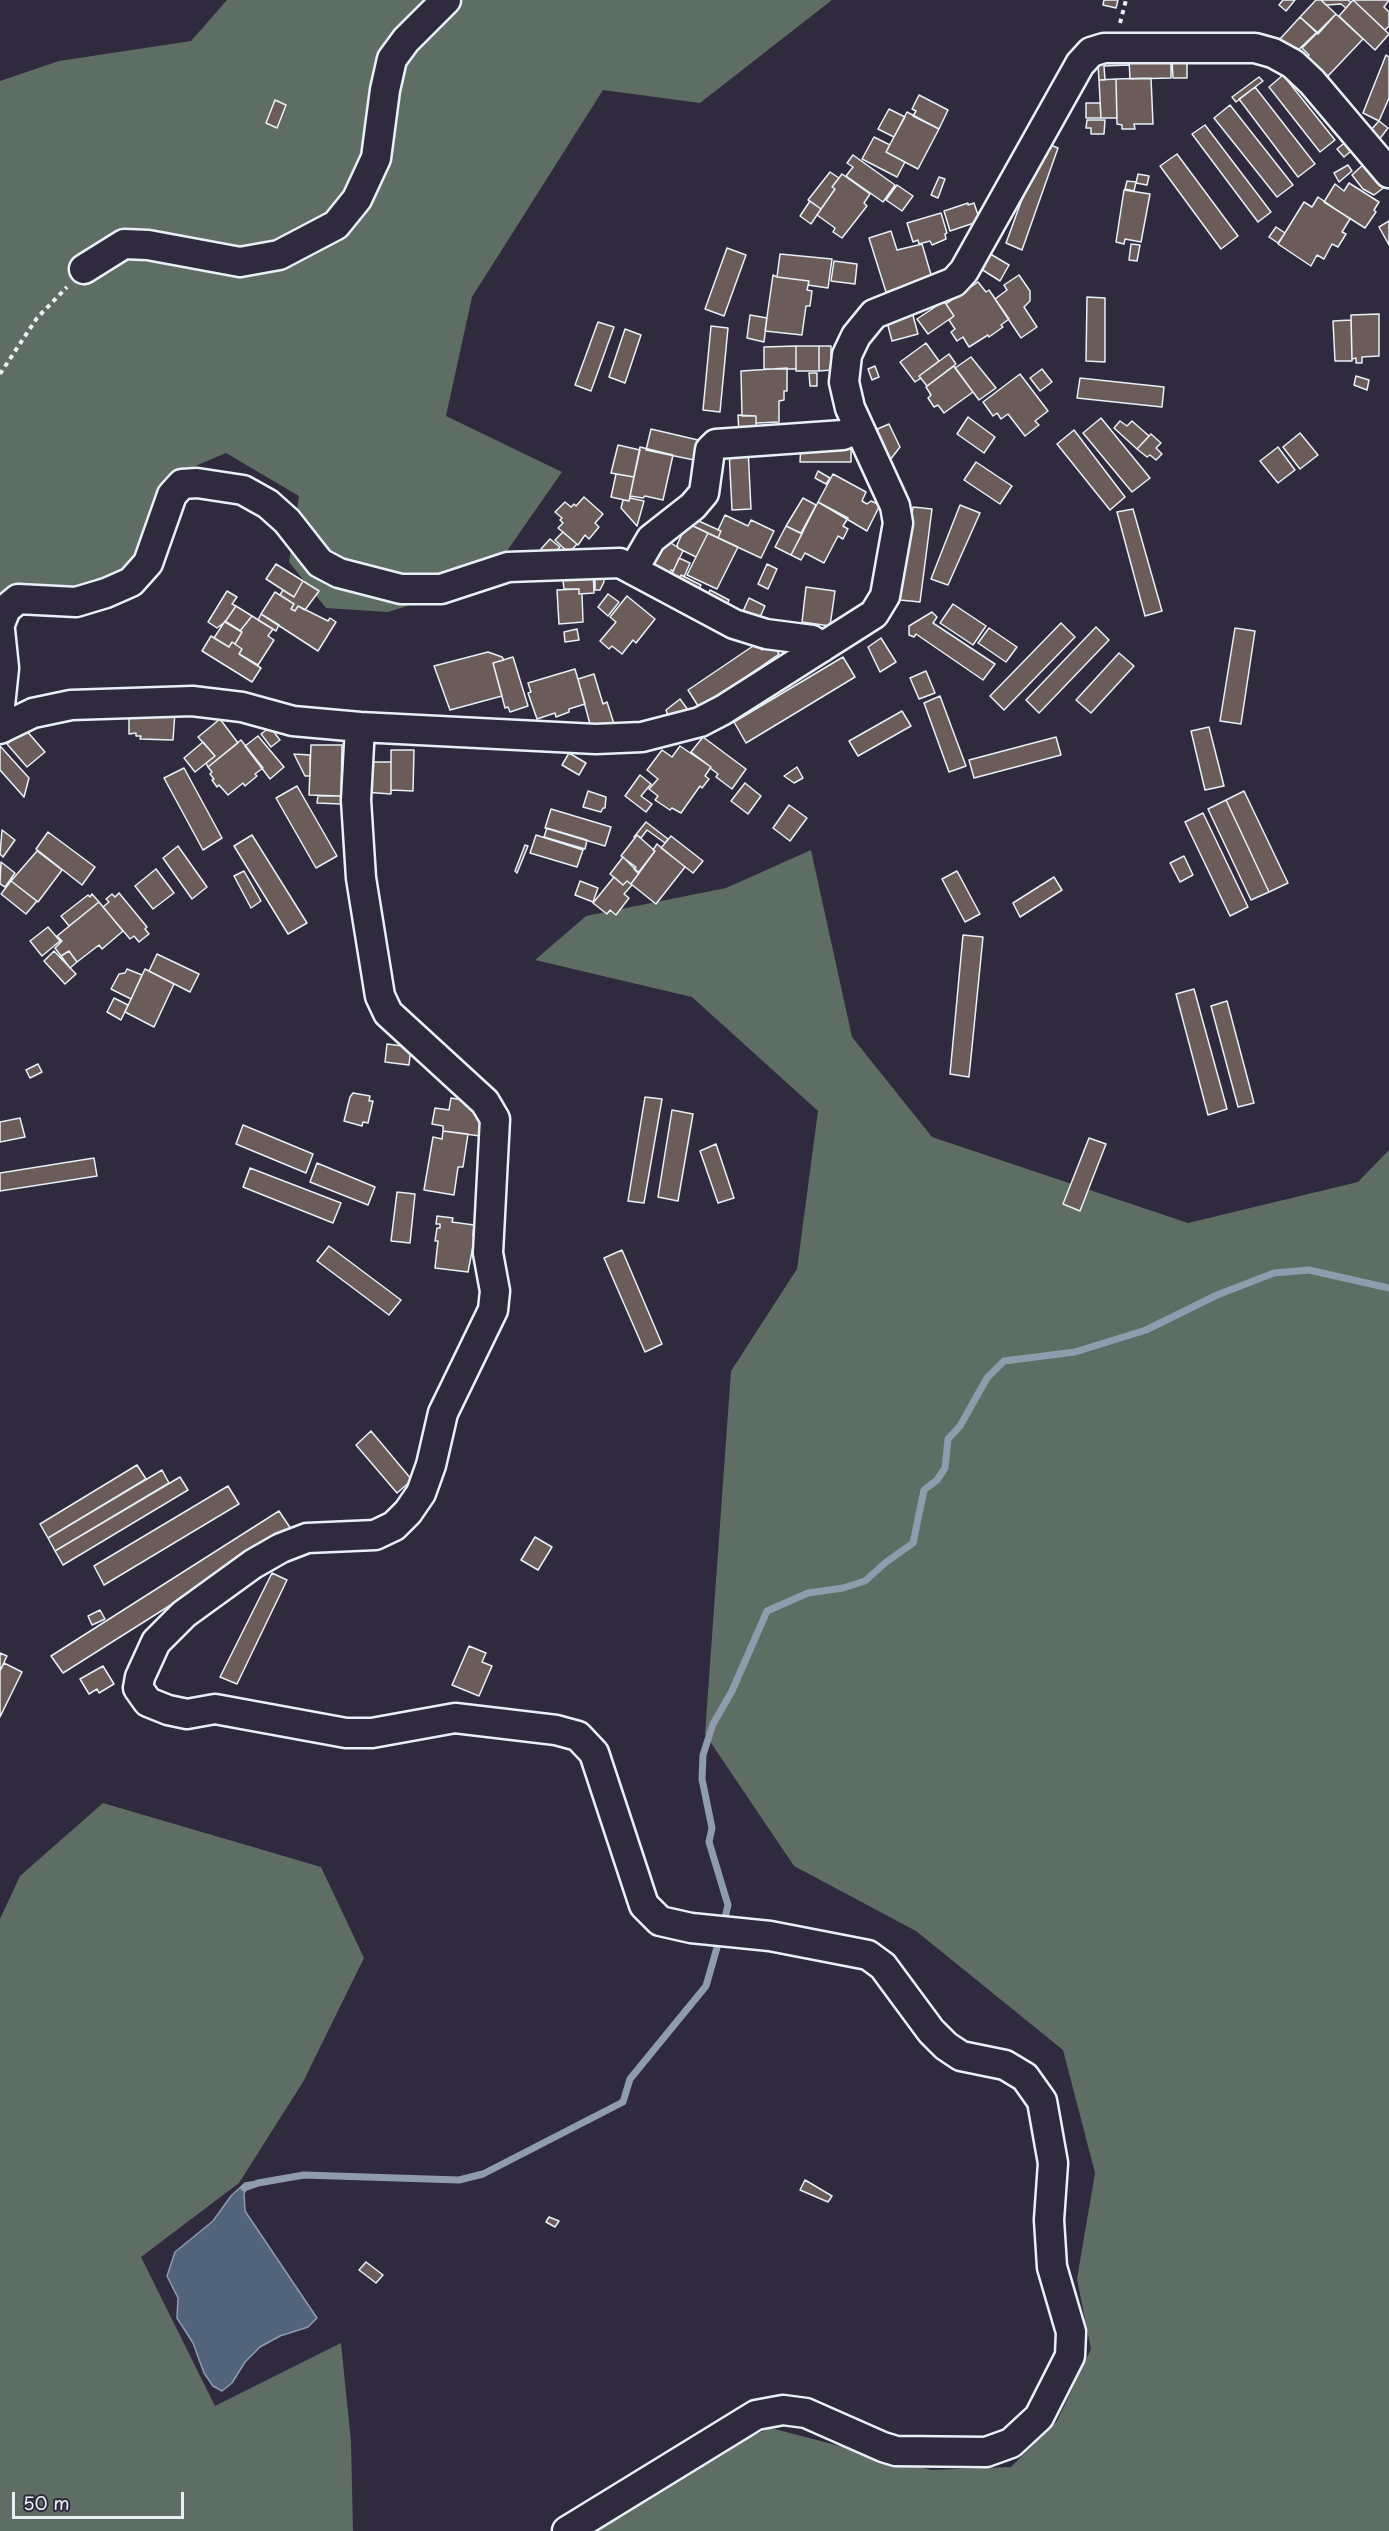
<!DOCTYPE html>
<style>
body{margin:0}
#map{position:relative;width:1389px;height:2531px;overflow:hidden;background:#2f2a3d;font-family:"Playpen Sans",sans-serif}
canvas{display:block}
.scale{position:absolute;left:12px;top:2492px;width:172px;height:27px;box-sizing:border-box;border:3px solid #e8f1f8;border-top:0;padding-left:8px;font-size:18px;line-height:21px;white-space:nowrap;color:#e8f1f8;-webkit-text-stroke:4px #2f2a3d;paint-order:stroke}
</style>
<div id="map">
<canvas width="1389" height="2531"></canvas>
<div class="scale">50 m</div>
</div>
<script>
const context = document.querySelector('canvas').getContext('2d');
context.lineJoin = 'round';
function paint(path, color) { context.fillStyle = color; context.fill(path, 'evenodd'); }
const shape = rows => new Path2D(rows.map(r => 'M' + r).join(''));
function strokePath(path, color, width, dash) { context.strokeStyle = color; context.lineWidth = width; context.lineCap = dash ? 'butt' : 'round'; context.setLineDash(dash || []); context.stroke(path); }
const green = shape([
 [227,0,832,0,700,103,603,90,472,297,446,416,562,472,486,581,388,612,326,608,289,562,299,496,226,453,174,475,155,546,114,585,24,604,0,649,0,81,59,61,191,41],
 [811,850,852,1037,932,1137,1188,1223,1358,1182,1389,1150,1389,2531,586,2531,683,2463,771,2428,931,2470,1011,2467,1057,2421,1091,2349,1077,2279,1095,2173,1063,2050,916,1931,794,1866,705,1734,731,1371,797,1269,818,1111,692,997,535,960,586,916,726,888],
 [103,1803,321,1867,364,1958,303,2082,239,2183,141,2257,215,2406,341,2343,351,2442,353,2531,0,2531,0,1919,20,1876]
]);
const water = shape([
 [252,2182,244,2193,245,2211,317,2318,308,2327,280,2336,260,2347,245,2362,232,2383,222,2391,213,2386,204,2373,193,2343,177,2318,178,2298,167,2276,175,2252,213,2221,231,2196,245,2183,252,2182]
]);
const stream = shape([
 [723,1926,728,1905,709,1842,712,1828,702,1779,703,1755,713,1724,732,1691,767,1611,808,1593,843,1588,865,1581,885,1563,913,1543,924,1490,937,1480,945,1468,948,1439,960,1426,987,1378,1004,1361,1075,1352,1146,1330,1217,1295,1274,1273,1309,1270,1389,1288],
 [244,2188,258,2183,304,2175,459,2180,483,2174,623,2102,630,2079,706,1986,720,1937]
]);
const building = shape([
 [1104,0,1118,0,1116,8,1103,5,1104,0],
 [1283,0,1295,0,1286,11,1279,5,1283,0],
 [1316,0,1321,0,1336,14,1318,34,1300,17,1316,0],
 [1321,0,1348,0,1351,2,1346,8,1341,4,1326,5,1321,0],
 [1353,0,1389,34,1375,50,1339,16,1353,0],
 [1353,0,1389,0,1384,7,1389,12,1389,26,1385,30,1353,0],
 [1336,14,1363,39,1328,76,1305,59,1309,55,1302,48,1336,14],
 [1300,17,1317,32,1295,53,1280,39,1300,17],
 [1386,55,1389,57,1389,98,1379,121,1363,113,1386,55],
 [1171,58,1171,78,1130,79,1129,59,1171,58],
 [1187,59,1187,78,1173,78,1172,60,1187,59],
 [1129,60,1129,65,1104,66,1105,80,1099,80,1098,65,1102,62,1129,60],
 [1283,75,1335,140,1320,152,1269,87,1283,75],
 [1259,77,1263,81,1236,102,1232,97,1259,77],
 [1151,78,1153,124,1134,124,1135,129,1122,129,1122,125,1117,124,1116,79,1151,78],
 [1116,79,1117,118,1101,118,1099,80,1116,79],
 [1255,87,1315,164,1298,177,1239,99,1255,87],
 [919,95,948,110,939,129,913,116,916,111,912,109,919,95],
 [275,100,286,105,277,128,266,123,275,100],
 [1086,103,1100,103,1101,118,1086,118,1086,103],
 [1230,105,1293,185,1277,197,1214,118,1230,105],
 [889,109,905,117,894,137,878,129,889,109],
 [907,112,939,129,918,169,886,152,907,112],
 [1087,120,1105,120,1104,134,1091,134,1091,128,1086,128,1087,120],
 [1379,121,1388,128,1378,141,1369,132,1379,121],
 [1205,125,1271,212,1258,222,1192,134,1205,125],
 [874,137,890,145,886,152,905,162,897,177,862,159,874,137],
 [1349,139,1356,147,1344,157,1337,149,1349,139],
 [1043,142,1058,148,1022,250,1006,243,1043,142],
 [1177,154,1238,236,1221,249,1160,166,1177,154],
 [853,155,895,185,883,202,846,176,853,167,847,163,853,155],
 [1366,162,1386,186,1374,195,1363,189,1352,175,1366,162],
 [1348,165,1352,171,1339,182,1334,173,1348,165],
 [830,172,839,178,832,187,835,189,821,209,808,200,830,172],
 [842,174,870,194,864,203,867,206,842,238,833,232,835,228,817,215,835,189,832,187,842,174],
 [1138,174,1149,176,1147,185,1136,183,1138,174],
 [939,177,945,179,938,198,931,195,939,177],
 [1127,181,1136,182,1134,191,1125,189,1127,181],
 [1349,183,1379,202,1374,210,1376,212,1365,228,1324,202,1335,184,1344,191,1349,183],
 [897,185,913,196,902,211,886,200,897,185],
 [1124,190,1150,194,1141,242,1125,239,1124,244,1116,242,1124,190],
 [1318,197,1350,219,1342,232,1346,234,1338,247,1332,244,1324,259,1317,255,1311,266,1278,244,1304,202,1312,207,1318,197],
 [810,201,821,209,811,224,800,216,810,201],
 [968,203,968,205,974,203,980,221,950,231,944,211,968,203],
 [941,213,947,233,945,234,946,239,932,245,930,241,919,244,918,240,913,242,907,223,941,213],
 [1389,221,1389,245,1379,227,1389,221],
 [1276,227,1285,233,1278,243,1269,237,1276,227],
 [891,231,897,250,922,244,932,278,886,292,869,238,891,231],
 [1131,244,1140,245,1137,261,1129,260,1131,244],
 [727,248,746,255,724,316,705,309,727,248],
 [987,252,1009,265,1000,281,978,267,987,252],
 [780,254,832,259,828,288,808,285,809,281,777,277,780,254],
 [834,261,857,264,855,284,831,281,834,261],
 [773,275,777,277,809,281,807,290,812,291,810,306,806,306,802,335,765,331,773,275],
 [1019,275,1030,291,1030,301,1024,307,1037,327,1021,338,995,299,1007,290,1004,285,1019,275],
 [978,282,986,292,989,290,1009,319,1001,325,1003,327,989,337,988,335,969,347,963,337,957,341,951,332,955,329,949,320,954,316,946,304,978,282],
 [1087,297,1105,298,1105,362,1086,361,1087,297],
 [944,301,954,316,928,334,917,319,944,301],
 [912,312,918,334,892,341,886,318,912,312],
 [1379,314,1379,356,1362,357,1362,363,1356,363,1356,358,1352,359,1351,315,1379,314],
 [750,315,767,318,764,342,747,338,750,315],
 [1351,320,1352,361,1335,361,1333,321,1351,320],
 [598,322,614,327,591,391,575,385,598,322],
 [711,326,728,328,720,412,703,410,711,326],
 [625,329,641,335,625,383,609,377,625,329],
 [926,343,939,361,919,376,921,378,915,382,900,362,926,343],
 [796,346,819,346,819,371,796,371,796,346],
 [796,346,796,369,764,369,764,347,796,346],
 [819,346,831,346,831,370,819,371,819,346],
 [949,354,956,364,927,386,919,376,949,354],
 [971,357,996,388,979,400,955,368,971,357],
 [875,366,879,377,872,380,868,369,875,366],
 [954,366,973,392,944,413,938,405,934,407,928,398,931,395,926,387,954,366],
 [787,368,787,391,784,391,784,400,779,401,779,422,756,423,756,416,742,416,741,371,787,368],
 [1042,369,1052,382,1040,391,1030,378,1042,369],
 [809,373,817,373,817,386,810,386,809,373],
 [1020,374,1048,411,1035,421,1039,425,1025,436,1008,414,1001,419,997,413,993,416,983,402,1020,374],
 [1356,376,1369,380,1367,390,1354,385,1356,376],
 [1080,378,1164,387,1162,407,1077,398,1080,378],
 [738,415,756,416,756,434,739,435,738,415],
 [968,417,995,437,984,453,957,434,968,417],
 [1101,418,1150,478,1132,492,1083,433,1101,418],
 [1120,421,1127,426,1132,421,1149,436,1137,449,1114,428,1120,421],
 [889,424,900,447,890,460,886,461,873,431,889,424],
 [651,429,698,440,694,460,646,450,651,429],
 [1074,430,1125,497,1110,510,1057,444,1074,430],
 [1300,433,1318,455,1300,469,1283,447,1300,433],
 [1151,434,1161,443,1156,448,1162,454,1156,460,1150,455,1147,457,1137,449,1151,434],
 [851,442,851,462,800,462,801,444,851,442],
 [618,445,640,450,634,477,611,473,618,445],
 [640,447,673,455,663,500,645,496,643,498,630,496,640,447],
 [1278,447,1295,470,1278,483,1260,461,1278,447],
 [748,448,751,509,732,510,729,450,748,448],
 [976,462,1012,486,1000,504,964,480,976,462],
 [818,471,830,478,826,484,815,478,818,471],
 [616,474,634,477,629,501,611,497,616,474],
 [833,474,866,492,862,501,867,504,871,501,880,505,867,531,818,502,833,474],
 [584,497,603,514,595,523,599,527,589,539,585,535,578,545,558,528,563,523,560,520,562,518,555,512,565,502,571,507,574,504,576,506,584,497],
 [630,498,644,501,637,526,621,508,623,500,629,501,630,498],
 [803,498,816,505,801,533,786,526,803,498],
 [818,502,848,518,843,526,848,529,843,539,838,536,824,563,805,553,801,560,791,555,818,502],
 [960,505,980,513,948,585,931,579,960,505],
 [913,507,932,509,920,602,900,600,913,507],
 [1133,509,1162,611,1145,616,1117,512,1133,509],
 [725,515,748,526,751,520,774,531,761,558,718,538,721,531,718,530,725,515],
 [692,518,721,531,718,538,689,524,692,518],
 [687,523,708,533,696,557,678,548,677,545,687,523],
 [786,526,802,534,791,555,775,547,786,526],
 [563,532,577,544,569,553,555,540,563,532],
 [708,533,738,547,717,589,687,575,708,533],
 [550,539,560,547,551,557,541,549,550,539],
 [665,539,683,551,673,571,671,570,666,581,644,570,665,539],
 [679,558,690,563,684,577,681,575,680,577,672,574,679,558],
 [276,564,303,581,294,597,266,579,276,564],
 [767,564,777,569,768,589,758,584,767,564],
 [593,570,594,593,579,594,579,589,564,589,562,572,593,570],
 [595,575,603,575,604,582,600,590,595,590,595,575],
 [681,575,701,585,699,589,703,591,699,600,675,588,681,575],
 [303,581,319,591,305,610,298,606,295,611,291,609,294,604,280,595,283,590,294,597,303,581],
 [806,587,835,591,830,626,802,622,806,587],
 [579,589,579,594,582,594,583,622,559,624,557,590,579,589],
 [710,590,729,600,723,613,704,603,710,590],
 [227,591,237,597,232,604,236,606,225,622,217,628,208,622,227,591],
 [275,592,294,604,291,609,295,611,298,606,328,621,330,618,336,622,318,651,261,614,275,592],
 [608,594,619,602,608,616,598,607,608,594],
 [627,596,655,619,636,643,633,640,622,654,612,646,609,649,600,641,616,622,610,617,627,596],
 [749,598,765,606,756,626,740,618,749,598],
 [953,604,986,626,973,645,940,623,953,604],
 [236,606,252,616,240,631,225,622,236,606],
 [932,612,937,617,933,623,995,664,983,680,916,634,914,637,909,635,909,626,932,612],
 [261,614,279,625,276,631,258,620,261,614],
 [252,616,273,629,268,636,274,640,258,665,239,654,242,649,235,644,242,632,240,631,252,616],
 [225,621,242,632,235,644,232,642,229,647,214,638,225,621],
 [1061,623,1075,637,1004,710,990,696,1061,623],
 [1096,627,1109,640,1039,713,1026,700,1096,627],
 [989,628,1017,647,1006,662,978,643,989,628],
 [1235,628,1255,631,1241,724,1220,721,1235,628],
 [577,629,579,640,565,642,564,632,577,629],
 [211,636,229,647,232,642,242,649,239,654,261,668,252,682,202,651,211,636],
 [881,638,896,662,880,672,868,647,881,638],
 [772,643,779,654,700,709,688,690,756,644,762,650,772,643],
 [488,652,502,657,504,660,493,663,502,696,450,710,434,666,488,652],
 [1119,653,1134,666,1091,713,1076,700,1119,653],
 [513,657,528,706,510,712,508,707,505,708,493,663,513,657],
 [843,657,855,677,746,743,734,722,843,657],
 [575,669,585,704,569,709,569,712,556,717,555,713,537,719,528,693,531,692,528,683,575,669],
 [926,671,935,693,919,699,910,678,926,671],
 [594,674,603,704,607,702,614,724,604,727,604,724,591,728,578,679,594,674],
 [940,696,966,766,949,772,924,703,940,696],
 [680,699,691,714,669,719,666,710,680,699],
 [902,711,911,726,858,756,849,741,902,711],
 [139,712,175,712,173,740,140,739,141,736,136,736,136,733,129,734,129,717,139,718,139,712],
 [220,719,238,743,208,767,206,763,215,756,198,737,220,719],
 [270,727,280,740,271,747,261,734,270,727],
 [1209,727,1224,786,1205,790,1191,731,1209,727],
 [25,729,45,752,27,767,7,744,25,729],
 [258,736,284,767,270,779,245,746,258,736],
 [703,737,746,769,732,789,716,777,718,774,710,768,711,767,691,752,703,737],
 [1056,737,1061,755,974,778,969,760,1056,737],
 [241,740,263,768,255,774,257,776,245,786,243,783,228,795,219,785,217,787,212,780,214,779,210,774,212,772,208,767,241,740],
 [203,742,215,756,195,772,184,758,203,742],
 [311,745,342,745,341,796,309,795,311,745],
 [0,746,29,778,24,797,0,770,0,746],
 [680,746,711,767,705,776,709,779,702,788,700,786,681,813,672,808,670,810,655,800,658,796,649,789,658,779,647,770,662,750,672,757,680,746],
 [391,750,414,750,413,791,391,790,391,750],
 [569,753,586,763,579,775,562,765,569,753],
 [294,754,310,755,310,776,305,776,294,754],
 [365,762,391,762,391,794,364,792,365,762],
 [797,767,803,778,794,783,784,776,797,767],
 [184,768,222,838,203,850,164,778,184,768],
 [640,775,651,784,641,796,652,804,646,812,625,796,640,775],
 [745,783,761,796,748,814,731,801,745,783],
 [297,786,337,856,316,868,276,798,297,786],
 [588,791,606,797,605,808,603,808,601,812,583,807,588,791],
 [1244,791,1288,883,1269,892,1226,800,1244,791],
 [318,796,341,796,341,804,317,803,318,796],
 [1226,800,1269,892,1251,900,1208,809,1226,800],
 [789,805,807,818,790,841,773,828,789,805],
 [551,809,611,827,605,846,545,828,551,809],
 [1203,813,1248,907,1230,916,1185,822,1203,813],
 [646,822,668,839,665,843,647,830,641,838,637,835,634,837,646,822],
 [547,828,587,840,585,849,544,837,547,828],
 [2,830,15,840,3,857,0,854,2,830],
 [48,832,95,867,82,885,36,849,48,832],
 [252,835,307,923,288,934,234,846,252,835],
 [536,835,583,850,577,867,530,853,536,835],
 [637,835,655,851,638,873,634,869,636,867,621,856,637,835],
 [671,836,703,861,693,873,661,848,671,836],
 [657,844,685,867,656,904,631,884,655,851,653,850,657,844],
 [525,845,528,846,517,873,515,871,525,845],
 [178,846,207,887,192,899,163,858,178,846],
 [37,851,62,870,38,902,11,881,37,851],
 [1184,856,1193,875,1180,882,1170,863,1184,856],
 [623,857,639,873,631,884,627,881,623,885,610,874,623,857],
 [1,862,15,873,5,887,0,884,1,862],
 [156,869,174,893,153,909,135,886,156,869],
 [244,871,261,901,251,908,234,876,244,871],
 [957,871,980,914,965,922,942,879,957,871],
 [614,877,623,885,627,881,632,885,624,894,629,898,616,915,610,910,607,914,593,903,614,877],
 [1054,877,1062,890,1020,917,1013,903,1054,877],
 [11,881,37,901,26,914,1,894,11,881],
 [580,881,598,888,593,902,575,895,580,881],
 [119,893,147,927,145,929,149,934,139,942,134,936,130,939,103,907,109,902,106,899,112,894,115,897,119,893],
 [92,894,99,902,69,926,61,916,88,895,90,897,92,894],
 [99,902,123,931,102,949,99,945,77,962,69,951,61,956,55,948,62,941,57,936,99,902],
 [48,927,60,941,42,956,30,941,48,927],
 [963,935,983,937,969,1077,950,1074,963,935],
 [54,951,76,974,65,984,44,961,54,951],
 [69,951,77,962,70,968,61,956,69,951],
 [157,954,199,974,190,992,149,971,157,954],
 [127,969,142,975,131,999,111,989,119,974,125,973,127,969],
 [145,969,174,984,154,1027,125,1012,145,969],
 [1194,989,1227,1109,1208,1115,1176,994,1194,989],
 [114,998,128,1005,121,1020,107,1012,114,998],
 [1227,1001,1254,1103,1238,1107,1211,1006,1227,1001],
 [387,1044,411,1047,409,1065,385,1062,387,1044],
 [38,1064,42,1072,30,1078,26,1070,38,1064],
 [353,1093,370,1096,369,1101,373,1101,368,1123,363,1122,362,1126,344,1121,350,1097,353,1093],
 [645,1097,662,1099,644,1203,628,1201,645,1097],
 [451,1098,474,1102,484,1115,480,1136,443,1131,443,1126,432,1124,435,1108,449,1110,451,1098],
 [672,1110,693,1114,678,1201,658,1197,672,1110],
 [20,1118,25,1137,0,1142,0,1122,20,1118],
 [243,1125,313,1154,306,1173,236,1144,243,1125],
 [443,1131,468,1134,463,1167,458,1167,454,1195,424,1190,433,1137,442,1139,443,1131],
 [1089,1138,1106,1144,1080,1211,1063,1204,1089,1138],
 [716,1144,734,1198,718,1203,700,1151,716,1144],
 [94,1158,97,1176,0,1191,0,1173,94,1158],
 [317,1163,375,1187,368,1205,310,1182,317,1163],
 [250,1168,341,1203,333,1223,243,1187,250,1168],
 [397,1192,415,1194,410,1243,391,1241,397,1192],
 [437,1216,453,1218,452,1222,474,1225,473,1236,475,1236,468,1272,435,1268,438,1241,435,1241,437,1228,440,1228,440,1224,436,1224,437,1216],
 [329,1246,401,1300,389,1315,317,1261,329,1246],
 [622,1250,662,1344,645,1352,604,1258,622,1250],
 [371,1431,412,1480,397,1493,356,1445,371,1431],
 [137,1465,146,1479,48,1538,40,1524,137,1465],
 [162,1470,169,1483,55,1551,48,1538,162,1470],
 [180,1477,188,1490,63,1565,55,1551,180,1477],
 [228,1486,239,1504,104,1585,94,1566,228,1486],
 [279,1511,291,1529,63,1673,51,1656,279,1511],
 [535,1537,552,1547,538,1570,521,1560,535,1537],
 [272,1573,287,1580,237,1684,220,1677,272,1573],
 [100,1610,105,1619,92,1625,88,1616,100,1610],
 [469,1646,486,1653,482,1662,492,1666,479,1696,452,1685,469,1646],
 [0,1653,7,1656,0,1671,0,1653],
 [4,1663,22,1672,0,1717,0,1671,4,1663],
 [103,1666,114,1684,99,1693,97,1689,89,1694,80,1679,103,1666],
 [805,2180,832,2196,828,2202,800,2190,805,2180],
 [549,2217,559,2221,555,2227,546,2222,549,2217],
 [366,2262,383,2275,376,2283,359,2270,366,2262]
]);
const path = shape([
 [1120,23,1126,0],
 [0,374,37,318,67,287]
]);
const minor = shape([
 [84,269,124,244,148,245,240,262,279,255,336,225,357,199,376,158,385,90,392,59,406,40,446,0],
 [633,570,651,539,693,506,704,493,710,450,716,444,843,435,859,428],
 [0,624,6,609,18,599,76,602,106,593,131,582,148,563,172,495,182,484,197,483,243,490,268,504,287,521,320,563,339,573,401,589,441,589,508,567,620,563,734,624,766,634,812,640,821,648],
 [0,630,4,668,0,706],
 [360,727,356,800,361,878,380,996,388,1013,485,1102,495,1119,488,1253,495,1291,493,1310,443,1413,431,1465,421,1493,408,1512,394,1526,375,1535,307,1538,281,1548,253,1564,184,1614,156,1642,140,1677,138,1688,148,1702,168,1710,187,1714,215,1709,346,1733,372,1733,455,1718,556,1730,578,1736,594,1753,644,1905,660,1921,691,1928,770,1936,868,1955,883,1966,931,2031,946,2046,961,2056,1005,2065,1025,2077,1042,2101,1053,2163,1049,2220,1052,2267,1071,2332,1070,2356,1039,2417,1011,2443,986,2452,896,2451,883,2447,806,2413,783,2410,756,2415,567,2531],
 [0,729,33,713,71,705,192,701,242,707,293,721,360,727,596,739,642,737,700,722,723,710,874,614,885,596,898,523,895,506,850,408,844,382,847,355,856,336,874,314,954,282,964,271,1080,64,1091,52,1104,48,1255,48,1273,53,1293,64,1312,82,1389,173]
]);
paint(green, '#5e6e64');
paint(water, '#52637c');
strokePath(water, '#8e9cae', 1.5);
strokePath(stream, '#8e9cae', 7);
paint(building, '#6b5c59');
strokePath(building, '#e8f1f8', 1.5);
strokePath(minor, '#e8f1f8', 33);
strokePath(path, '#e8f1f8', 4, [4.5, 4.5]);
strokePath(minor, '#2f2a3d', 28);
</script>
